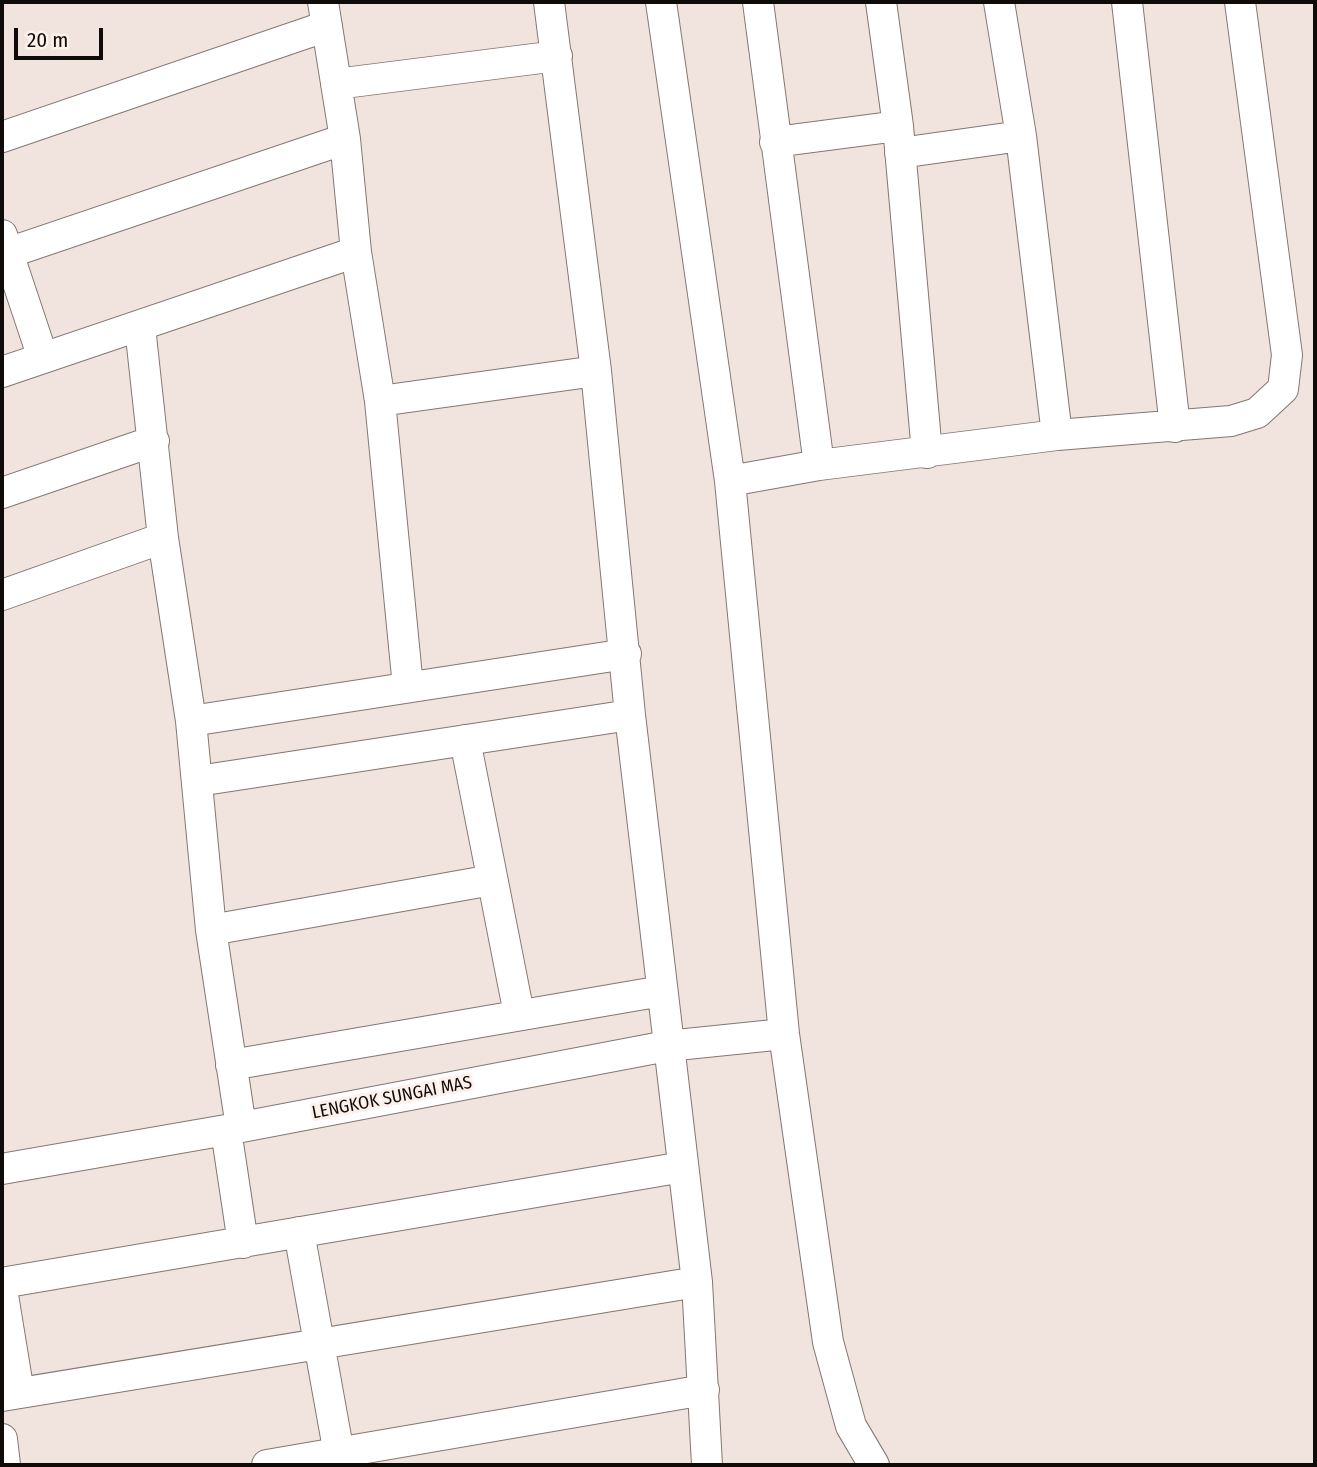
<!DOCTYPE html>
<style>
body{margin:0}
#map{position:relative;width:1317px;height:1467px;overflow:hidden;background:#f1e3dd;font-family:"Fira Sans Condensed",sans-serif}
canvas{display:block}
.frame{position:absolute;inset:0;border:4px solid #0f0b09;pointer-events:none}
.scale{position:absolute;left:14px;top:28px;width:89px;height:32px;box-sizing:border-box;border:4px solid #0f0b09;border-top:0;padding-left:9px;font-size:21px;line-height:24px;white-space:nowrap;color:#0f0b09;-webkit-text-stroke:5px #fef1ea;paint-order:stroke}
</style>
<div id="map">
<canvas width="1317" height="1467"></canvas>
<div class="frame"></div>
<div class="scale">20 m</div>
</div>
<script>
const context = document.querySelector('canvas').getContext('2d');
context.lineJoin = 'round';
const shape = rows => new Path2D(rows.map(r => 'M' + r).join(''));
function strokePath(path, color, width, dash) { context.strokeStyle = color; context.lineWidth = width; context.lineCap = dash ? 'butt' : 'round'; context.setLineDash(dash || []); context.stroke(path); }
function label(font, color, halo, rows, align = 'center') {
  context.font = font + ' "Fira Sans Condensed",sans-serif'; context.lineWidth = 6; context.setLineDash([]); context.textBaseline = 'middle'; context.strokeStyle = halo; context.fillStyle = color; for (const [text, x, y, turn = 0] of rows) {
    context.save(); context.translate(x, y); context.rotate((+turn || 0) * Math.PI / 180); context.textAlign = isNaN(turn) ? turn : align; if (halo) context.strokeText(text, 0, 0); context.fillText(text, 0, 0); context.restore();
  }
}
const minor = shape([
 [323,2,345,139,356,252,380,401,408,687],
 [549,2,596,371,630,715,697,1282,707,1465],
 [661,2,730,481,784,1034,828,1342,851,1426,874,1465],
 [758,2,819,465],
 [881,2,898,126,927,453],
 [1127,2,1175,427],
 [336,84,557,56],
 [2,137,327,26],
 [775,142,898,126],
 [900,153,1021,136],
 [2,235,43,358],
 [2,255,345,139],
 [140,327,163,538,191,721,211,930,241,1127],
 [2,372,356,252],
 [380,401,596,371],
 [1057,435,1231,421,1257,413,1283,389,1287,355,1240,2],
 [730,481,819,465,1057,435,1021,136,999,2],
 [2,493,154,441],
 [2,595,163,538],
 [191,721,626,654],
 [465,740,519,1014],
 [198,781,630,715],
 [211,930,492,880],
 [231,1065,662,991],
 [226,1130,243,1243],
 [2,1169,226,1130,667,1046,784,1034],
 [299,1232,341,1465],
 [2,1283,683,1167],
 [2,1289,19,1393],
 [2,1396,697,1282],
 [2,1439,5,1465],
 [267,1465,704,1390]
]);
const streetNames = [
 ["LENGKOK SUNGAI MAS",392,1098,-11]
];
strokePath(minor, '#837771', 32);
strokePath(minor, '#fff', 30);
label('18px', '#0f0b09', '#fef1ea', streetNames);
</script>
